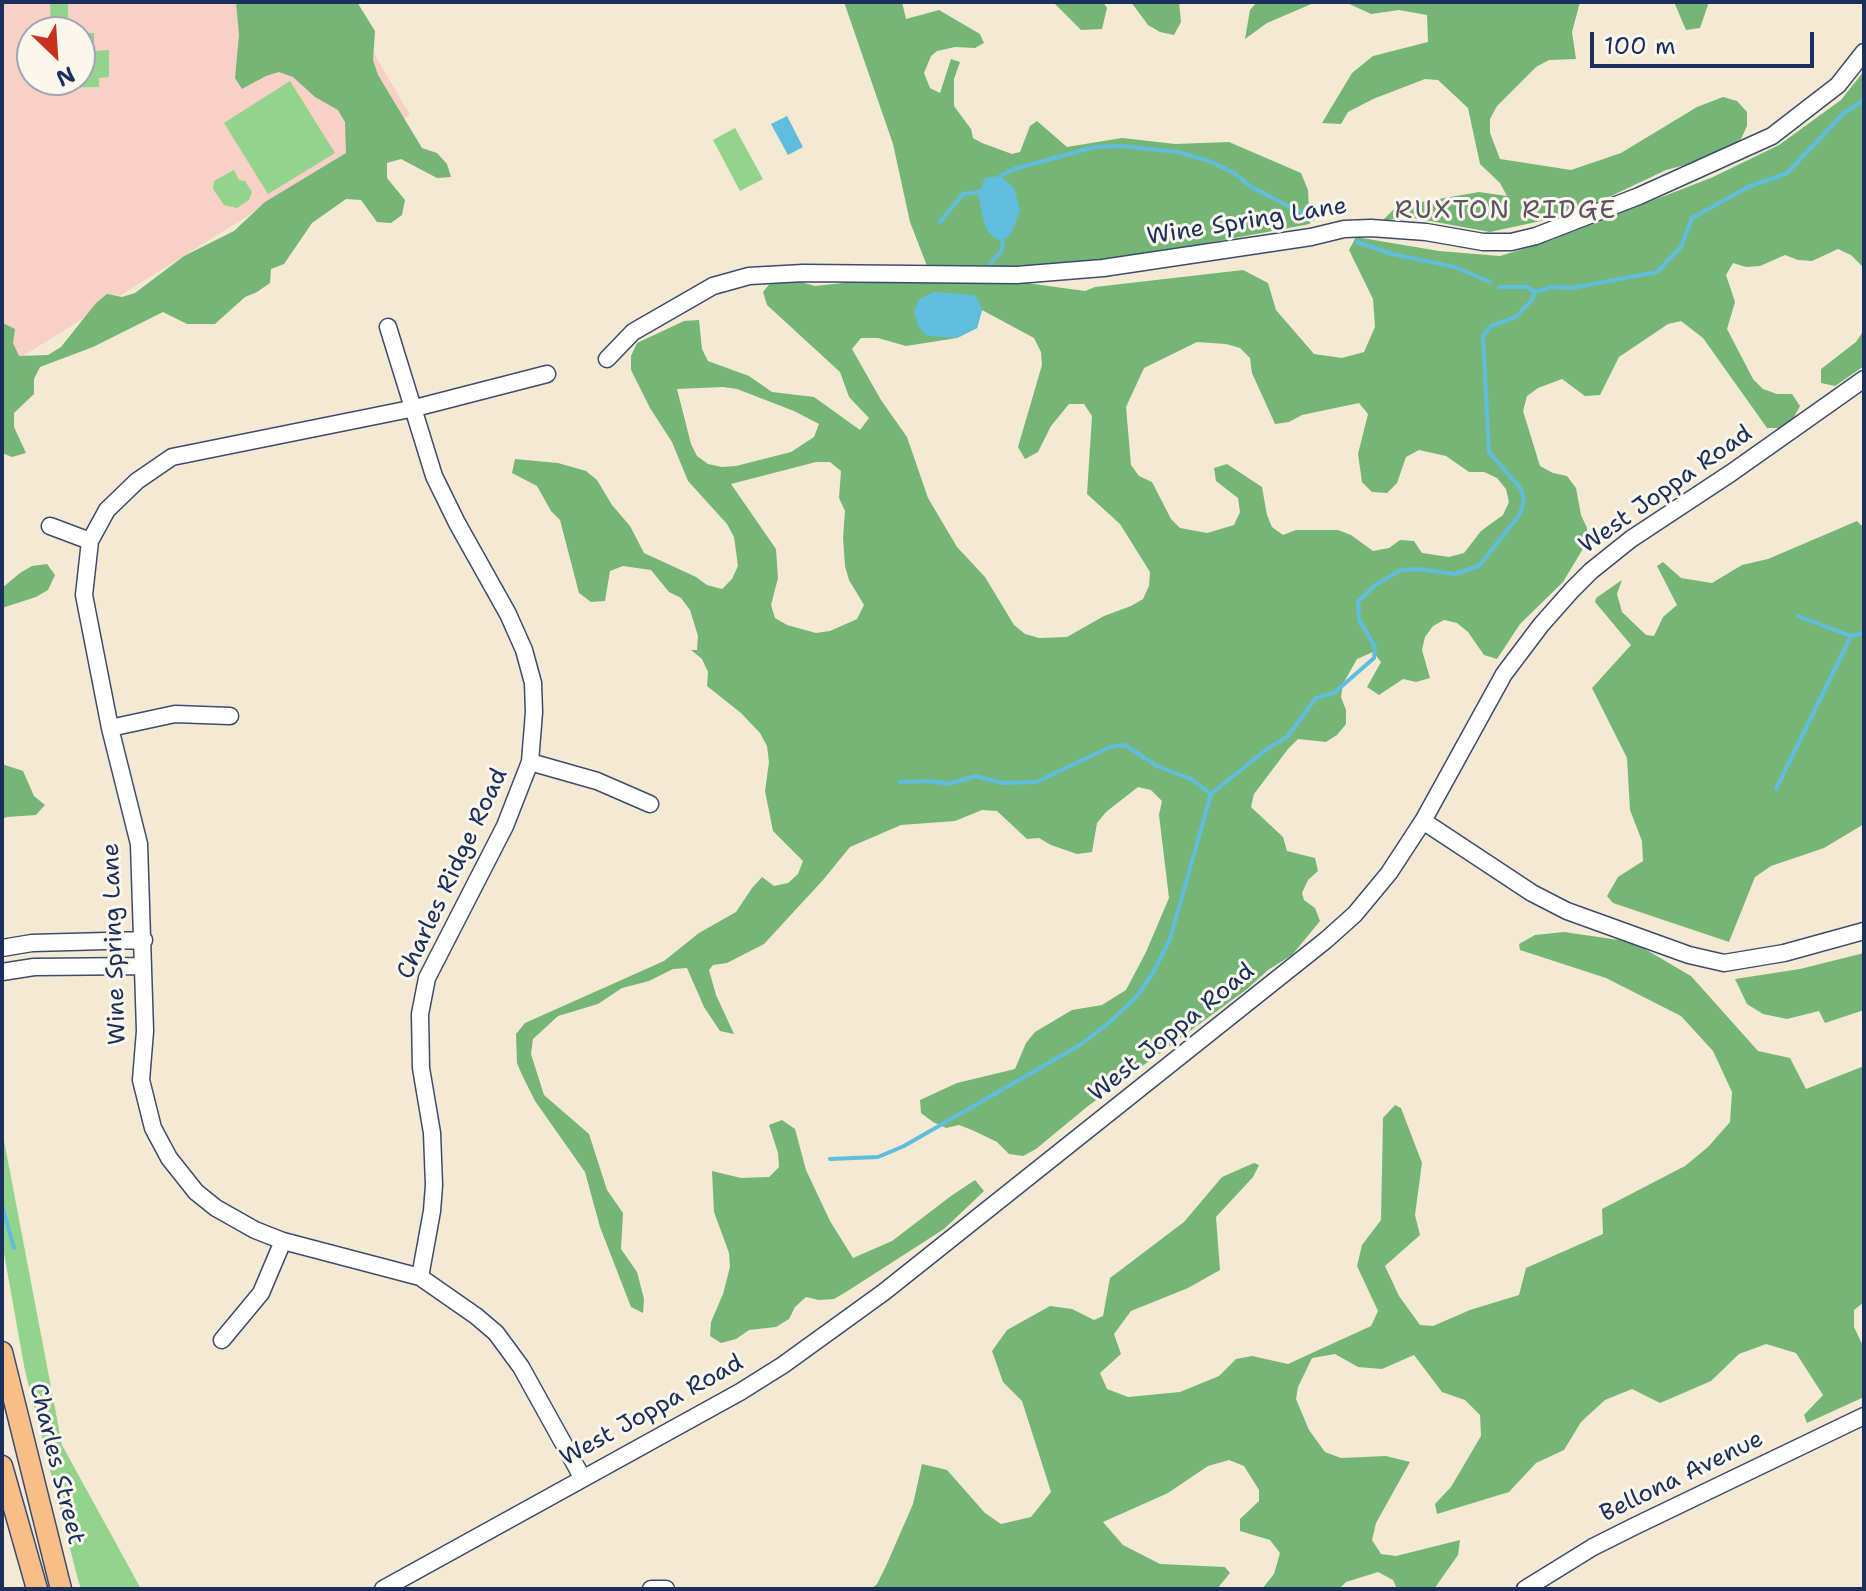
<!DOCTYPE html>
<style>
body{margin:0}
#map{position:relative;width:1866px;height:1591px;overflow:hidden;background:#f4e9d2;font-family:"Shantell Sans",sans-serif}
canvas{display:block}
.frame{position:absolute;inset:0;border:4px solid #1b2f5e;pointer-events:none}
.north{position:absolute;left:16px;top:16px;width:80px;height:80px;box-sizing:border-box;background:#fbf7ec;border:2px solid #a1a7b3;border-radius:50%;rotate:155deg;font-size:22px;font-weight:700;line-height:32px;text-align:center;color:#1b2f5e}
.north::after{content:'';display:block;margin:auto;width:28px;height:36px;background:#c8321e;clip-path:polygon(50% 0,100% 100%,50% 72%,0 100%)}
.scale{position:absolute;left:1590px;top:32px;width:224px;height:36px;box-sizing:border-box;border:4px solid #1b2f5e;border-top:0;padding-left:10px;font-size:24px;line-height:28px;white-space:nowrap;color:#1b2f5e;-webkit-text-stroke:6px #fbf7ec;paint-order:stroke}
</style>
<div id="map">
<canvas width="1866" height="1591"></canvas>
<div class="frame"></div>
<div class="north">N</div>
<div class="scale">100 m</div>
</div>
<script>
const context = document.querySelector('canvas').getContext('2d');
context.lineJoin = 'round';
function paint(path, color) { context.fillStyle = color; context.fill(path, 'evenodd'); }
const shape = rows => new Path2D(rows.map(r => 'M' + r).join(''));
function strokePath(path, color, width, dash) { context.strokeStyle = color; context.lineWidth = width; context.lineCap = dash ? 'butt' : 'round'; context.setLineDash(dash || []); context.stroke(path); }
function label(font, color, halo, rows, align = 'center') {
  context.font = font + ' "Shantell Sans",sans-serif'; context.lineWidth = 6; context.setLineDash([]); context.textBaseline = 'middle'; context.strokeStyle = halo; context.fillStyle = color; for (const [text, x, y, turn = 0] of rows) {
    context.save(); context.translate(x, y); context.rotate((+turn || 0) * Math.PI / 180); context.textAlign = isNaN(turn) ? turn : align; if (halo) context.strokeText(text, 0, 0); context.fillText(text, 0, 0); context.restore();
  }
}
const built = shape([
 [2,2,344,2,410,115,2,369],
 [32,32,80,32,80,80,32,80]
]);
const green = shape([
 [50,2,68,2,68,32,51,32],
 [80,33,94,33,94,51,109,50,109,77,99,78,99,87,51,88,51,80,80,80],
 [290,81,335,153,268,194,224,123],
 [735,128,763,179,740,191,713,140],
 [234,170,239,180,245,181,252,192,249,200,237,208,224,205,213,189,214,181],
 [2,1130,62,1445,141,1589,81,1589,77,1576,25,1371,2,1242]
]);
const forest = shape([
 [236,2,357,2,375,31,373,60,378,75,422,148,437,153,447,164,451,177,437,178,401,159,387,163,387,178,405,200,402,215,391,223,377,222,361,200,346,199,312,223,284,264,271,269,270,283,257,292,245,297,215,324,187,324,163,312,93,347,40,367,34,379,34,394,14,413,14,427,26,453,12,457,2,453,3,323,15,329,13,343,19,356,48,355,61,347,96,303,107,294,122,297,135,293,184,256,234,231,265,202,346,153,345,122,338,110,315,97,293,77,279,72,266,76,242,89,235,78,239,35],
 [844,2,902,2,906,19,939,10,980,34,984,43,975,48,955,47,937,51,931,56,924,73,930,88,940,93,951,59,960,62,954,79,954,106,971,129,973,138,982,143,1012,154,1020,152,1030,126,1037,121,1067,147,1122,138,1175,144,1229,142,1301,173,1308,190,1310,224,1105,262,1032,269,927,266,910,222,893,144],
 [1053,2,1103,2,1107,8,1102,29,1081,30],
 [1131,2,1179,2,1181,22,1174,35,1160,32,1148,25],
 [1257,2,1316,2,1267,23,1245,39,1250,10],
 [1333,2,1580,2,1572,32,1576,59,1549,60,1536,67,1497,106,1490,119,1490,133,1500,159,1571,170,1621,153,1697,107,1723,97,1737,101,1747,112,1747,126,1741,139,1719,156,1666,170,1573,214,1490,232,1408,217,1382,221,1393,210,1421,202,1479,192,1507,196,1500,183,1480,164,1468,108,1438,80,1425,79,1373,99,1348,112,1341,124,1322,123,1352,73,1373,56,1428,42,1427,15,1399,10,1371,14,1345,2],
 [1674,2,1709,2,1700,28,1686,30],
 [1864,71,1864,268,1851,255,1838,249,1812,261,1798,260,1785,255,1760,266,1746,267,1733,263,1726,275,1735,302,1727,329,1753,379,1763,389,1777,394,1792,394,1800,406,1793,419,1783,428,1767,428,1703,338,1681,321,1668,324,1619,357,1600,395,1585,396,1562,379,1538,388,1527,396,1523,411,1540,466,1553,473,1567,476,1576,488,1581,515,1587,528,1587,542,1563,582,1520,624,1497,659,1484,655,1468,632,1457,623,1444,620,1433,626,1425,637,1422,650,1430,678,1416,682,1403,679,1379,695,1367,687,1381,662,1373,652,1357,659,1343,684,1341,697,1346,710,1346,724,1337,735,1326,742,1298,739,1288,749,1254,794,1251,807,1283,837,1287,851,1315,858,1318,871,1308,880,1302,893,1304,900,1315,908,1320,921,1292,955,1268,970,1247,989,1088,1106,1036,1149,1023,1156,1009,1154,997,1142,972,1130,959,1125,946,1128,933,1122,921,1113,920,1100,957,1083,1015,1069,1026,1043,1035,1032,1072,1010,1102,1005,1126,990,1146,952,1169,898,1159,815,1162,801,1151,790,1138,787,1106,812,1097,823,1092,852,1077,854,1051,845,1039,838,1027,839,997,811,982,810,955,821,901,825,850,847,823,880,764,944,727,963,713,965,709,970,716,995,734,1034,720,1031,704,1007,687,968,673,969,649,981,622,988,598,1004,558,1016,533,1039,531,1054,544,1095,589,1134,607,1190,623,1213,621,1249,637,1272,644,1299,643,1313,631,1307,600,1227,585,1172,535,1101,522,1075,517,1063,516,1034,525,1023,664,961,699,933,736,912,752,888,762,877,774,886,788,883,798,874,803,861,773,831,765,791,769,762,767,746,760,733,741,713,707,686,708,672,702,659,691,650,697,650,698,636,690,610,681,598,669,592,651,570,623,566,610,571,605,601,591,602,579,593,560,520,551,511,537,486,512,473,515,459,558,463,586,471,597,480,612,505,630,526,644,553,696,577,707,585,722,589,732,579,738,566,734,537,727,524,688,481,672,442,650,408,631,370,631,356,637,343,684,321,699,320,702,349,708,361,749,376,772,392,814,397,860,430,869,418,849,397,840,372,767,305,763,292,772,281,786,278,815,286,901,277,913,283,1005,280,1085,291,1095,287,1243,270,1268,283,1276,310,1314,354,1342,358,1364,352,1375,327,1373,299,1349,250,1356,237,1439,251,1500,256,1549,241,1713,177,1779,145,1841,100],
 [982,310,1034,338,1041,352,1042,365,1018,447,1025,459,1038,452,1051,426,1069,404,1084,404,1092,416,1087,494,1120,524,1150,572,1149,586,1143,599,1131,606,1104,616,1067,637,1039,638,1025,634,1014,625,985,577,957,547,928,498,907,437,881,400,852,349,861,338,878,338,906,346,957,338,977,328],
 [1197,342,1226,344,1240,348,1250,358,1252,373,1275,424,1289,422,1302,415,1359,403,1368,414,1358,454,1362,482,1372,492,1387,493,1397,483,1406,457,1419,450,1446,456,1469,472,1484,472,1497,478,1506,489,1509,502,1503,515,1481,531,1464,553,1449,557,1422,553,1414,541,1400,540,1389,548,1373,551,1351,535,1338,530,1296,530,1283,535,1272,527,1267,515,1262,487,1227,464,1214,468,1216,481,1238,498,1240,512,1234,525,1207,533,1180,528,1171,519,1152,482,1139,476,1131,465,1126,407,1144,368],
 [723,387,737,389,794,411,819,424,814,437,791,452,736,466,722,467,708,464,697,456,691,444,677,389],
 [816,462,830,462,841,471,839,498,845,511,843,538,845,566,849,580,864,605,857,619,830,631,816,633,787,625,775,618,771,605,778,578,776,549,731,484],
 [1864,330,1864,366,1835,386,1821,383,1821,369,1856,342],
 [1857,521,1864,528,1864,824,1824,848,1771,866,1755,877,1729,942,1613,903,1607,896,1618,877,1643,861,1642,841,1630,810,1627,758,1592,688,1631,645,1595,602,1596,598,1622,580,1617,594,1622,612,1646,635,1654,636,1663,617,1677,605,1657,566,1663,562,1681,578,1712,583,1742,565,1768,559],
 [47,564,55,575,48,590,36,597,2,608,2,588,20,573,32,566],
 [2,764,23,771,34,796,45,805,36,815,7,817,2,819],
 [1564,932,1633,942,1691,976,1758,1051,1790,1058,1806,1089,1864,1066,1864,1302,1854,1310,1854,1327,1864,1348,1864,1397,1807,1423,1804,1415,1823,1395,1796,1353,1766,1344,1739,1354,1711,1381,1660,1403,1632,1389,1605,1400,1581,1422,1564,1450,1536,1463,1509,1492,1437,1514,1435,1504,1451,1487,1481,1436,1480,1415,1465,1400,1442,1392,1414,1355,1382,1369,1358,1367,1335,1354,1312,1358,1298,1387,1296,1399,1309,1430,1325,1452,1341,1458,1386,1456,1410,1462,1376,1523,1372,1540,1381,1554,1396,1556,1460,1540,1458,1555,1434,1589,1397,1589,1393,1580,1378,1572,1346,1582,1339,1589,1262,1589,1274,1574,1280,1553,1270,1540,1240,1531,1240,1519,1259,1501,1259,1490,1244,1466,1229,1460,1208,1466,1168,1493,1103,1522,1123,1545,1160,1564,1225,1567,1230,1573,1217,1589,871,1589,877,1584,886,1566,913,1504,922,1464,947,1470,985,1513,1001,1524,1031,1517,1051,1492,1022,1401,1003,1382,992,1351,1007,1330,1050,1306,1072,1309,1094,1320,1103,1316,1110,1278,1184,1222,1222,1177,1254,1163,1259,1165,1253,1177,1216,1217,1220,1270,1188,1288,1131,1311,1114,1334,1121,1354,1100,1373,1107,1389,1128,1397,1180,1392,1219,1376,1236,1359,1252,1356,1288,1364,1371,1326,1378,1311,1357,1266,1362,1245,1381,1220,1383,1118,1395,1105,1401,1108,1422,1163,1415,1215,1420,1235,1385,1266,1399,1296,1420,1325,1433,1326,1470,1310,1519,1295,1526,1268,1603,1234,1602,1209,1685,1166,1708,1147,1730,1122,1732,1092,1713,1051,1681,1016,1606,978,1520,950,1519,944,1535,935],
 [1864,953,1864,1010,1825,1023,1819,1011,1787,1019,1763,1014,1747,1004,1735,979,1800,969],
 [782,1120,795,1129,806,1170,830,1221,853,1258,892,1241,951,1196,975,1180,984,1191,944,1229,846,1292,834,1299,819,1300,806,1297,795,1307,789,1319,776,1327,749,1330,736,1339,721,1343,710,1336,711,1322,723,1294,730,1267,729,1253,714,1212,712,1171,741,1178,769,1177,779,1167,778,1153,769,1125]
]);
const water = shape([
 [787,116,803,147,788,155,771,124],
 [1000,176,1014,188,1020,210,1012,232,1008,237,998,240,989,233,984,223,978,194,985,178],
 [934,292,974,295,978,299,982,310,977,328,957,338,928,336,919,328,914,312,919,299]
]);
const stream = shape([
 [1000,181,1000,176,1014,169,1095,147,1121,146,1178,152,1209,161,1234,173,1250,186,1313,219],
 [940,222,963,194,980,192],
 [1357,242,1392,254,1455,267,1490,282],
 [991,263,1002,250,1003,233],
 [1499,287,1527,287,1535,292,1552,287,1572,288,1657,272,1681,247,1692,218,1748,187,1787,173,1844,113,1864,100],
 [1798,616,1851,636,1864,633],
 [900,782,931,781,949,784,975,776,1003,783,1036,782,1110,747,1125,745,1157,766,1191,779,1211,794],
 [1776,789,1851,636],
 [830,1159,878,1157,904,1146,1080,1045,1110,1022,1137,996,1153,973,1170,939,1211,794,1267,749,1287,737,1316,698,1334,693,1374,658,1375,647,1359,620,1358,601,1377,584,1401,570,1418,569,1455,574,1479,566,1520,514,1524,501,1521,489,1489,452,1483,336,1491,326,1516,317,1532,300,1535,292],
 [2,1205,14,1248]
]);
const minor = shape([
 [388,327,434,476,457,523,508,614,524,650,533,683,534,712,530,762,505,826,427,978,420,1014,421,1068,432,1133,434,1185,432,1211,420,1277],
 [607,359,633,332,713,286,749,276,803,273,1017,275,1103,268,1311,237,1344,229,1371,228,1426,232,1483,242,1511,242,1536,236,1639,196,1772,136,1838,85,1864,52],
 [547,374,415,408,172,457,137,481,107,510,90,541,84,595,110,728,139,844,145,1031,141,1080,153,1128,169,1158,196,1192,216,1208,255,1230,283,1241,420,1277,476,1316,496,1333,521,1367,582,1477],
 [50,526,90,541],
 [110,728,175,714,230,716],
 [530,762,597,781,650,804],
 [1423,821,1532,893,1567,911,1689,955,1724,963,1784,953,1864,931],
 [2,948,32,943,144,940],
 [2,972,34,967,142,966],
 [222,1340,261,1293,283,1241],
 [383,1589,740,1392,783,1365,884,1292,1326,940,1355,914,1389,873,1423,821,1504,674,1541,625,1572,590,1591,571,1631,539,1731,473,1864,379],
 [651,1589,666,1589],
 [1525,1589,1593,1547,1635,1526,1864,1416]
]);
const major = shape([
 [2,1352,61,1589],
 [2,1466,37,1589]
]);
const streetNames = [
 ["Wine Spring Lane",1247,222,-9],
 ["West Joppa Road",1666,490,-35],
 ["Charles Ridge Road",453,874,-65],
 ["Wine Spring Lane",115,944,-92],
 ["West Joppa Road",1172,1033,-39],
 ["West Joppa Road",652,1411,-29],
 ["Charles Street",56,1464,76],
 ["Bellona Avenue",1682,1477,-26]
];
const neighbourhoodNames = [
 ["RUXTON RIDGE",1506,211]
];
paint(built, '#f7d1c6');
paint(green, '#92d48b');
paint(forest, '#75b677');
paint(water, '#60bdde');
strokePath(stream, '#60bdde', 4);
strokePath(minor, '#3c4b6f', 19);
strokePath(major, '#3c4b6f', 23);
strokePath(minor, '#fff', 16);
strokePath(major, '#f7be87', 20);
label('24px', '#1b2f5e', '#fbf7ec', streetNames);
context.letterSpacing = '2px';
label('26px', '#5c5465', '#fbf7ec', neighbourhoodNames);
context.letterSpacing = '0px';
</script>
